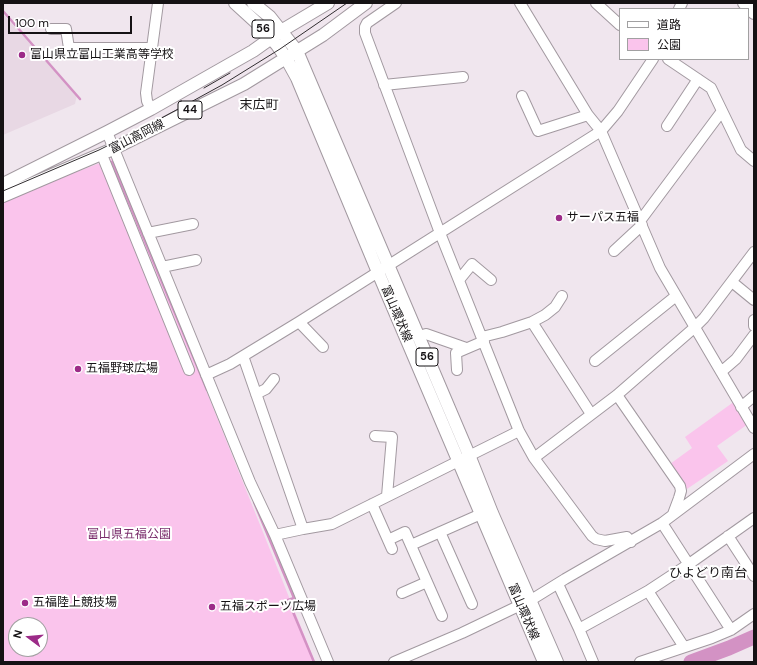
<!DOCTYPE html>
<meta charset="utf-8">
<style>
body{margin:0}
#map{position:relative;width:757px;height:665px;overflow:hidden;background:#f0e6ee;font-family:"DM Sans","Noto Sans JP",sans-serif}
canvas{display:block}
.frame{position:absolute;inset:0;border:4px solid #151214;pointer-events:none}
.legend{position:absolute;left:619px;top:8px;width:130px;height:52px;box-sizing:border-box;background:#fff;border:1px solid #a1a0a1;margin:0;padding:5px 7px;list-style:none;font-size:12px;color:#151214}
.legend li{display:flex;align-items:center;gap:8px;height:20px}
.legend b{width:20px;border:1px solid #a1a0a1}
.north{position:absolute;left:8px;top:617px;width:40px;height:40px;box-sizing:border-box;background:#fff;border:1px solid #a1a0a1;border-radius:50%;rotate:286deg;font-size:11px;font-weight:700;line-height:16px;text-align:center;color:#151214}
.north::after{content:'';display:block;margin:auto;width:14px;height:18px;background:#9c2b88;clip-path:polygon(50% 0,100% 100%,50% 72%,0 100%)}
.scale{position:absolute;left:8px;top:16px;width:124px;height:18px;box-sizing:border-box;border:2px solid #151214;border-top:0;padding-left:5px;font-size:12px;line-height:14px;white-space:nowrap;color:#151214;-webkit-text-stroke:3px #fff;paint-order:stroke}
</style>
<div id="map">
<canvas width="757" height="665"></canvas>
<div class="frame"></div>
<ul class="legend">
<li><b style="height:5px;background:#fff"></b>道路</li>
<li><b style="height:11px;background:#fac4ec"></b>公園</li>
</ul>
<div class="north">N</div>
<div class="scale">100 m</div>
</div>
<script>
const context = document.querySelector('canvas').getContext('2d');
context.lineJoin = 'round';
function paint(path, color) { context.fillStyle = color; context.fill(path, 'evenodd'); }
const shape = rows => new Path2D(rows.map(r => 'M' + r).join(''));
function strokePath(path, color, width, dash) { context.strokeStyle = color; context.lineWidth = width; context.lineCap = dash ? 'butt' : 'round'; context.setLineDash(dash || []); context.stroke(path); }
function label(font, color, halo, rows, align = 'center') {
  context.font = font + ' "DM Sans","Noto Sans JP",sans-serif'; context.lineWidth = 4; context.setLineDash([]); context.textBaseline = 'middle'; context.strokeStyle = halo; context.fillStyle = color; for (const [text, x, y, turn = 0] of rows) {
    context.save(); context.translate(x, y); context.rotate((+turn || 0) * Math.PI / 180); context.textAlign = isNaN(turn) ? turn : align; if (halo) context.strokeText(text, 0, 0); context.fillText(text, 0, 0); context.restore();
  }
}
const built = shape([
 [3,14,77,95,75,104,3,135]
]);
const green = shape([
 [113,158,315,662,3,662,3,200],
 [16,625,40,625,40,649,16,649],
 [735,401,748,424,717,446,728,461,687,489,670,464,692,448,685,437]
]);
const stream = shape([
 [3,11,80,99],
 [112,162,207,390],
 [254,502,294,598,288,600,314,662]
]);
const river = shape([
 [691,662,729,648,754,637]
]);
const minor = shape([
 [396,3,367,23,365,27,365,33,440,233,519,431,534,458,617,395,694,328,704,318,754,252],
 [520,3,588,115,601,131,660,268,754,428],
 [596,3,620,25],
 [679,9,682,3],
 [51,29,66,29,69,48,152,48],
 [668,59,711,88,741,150,754,161],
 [384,85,463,77],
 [522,96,538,131,588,115],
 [151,109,147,101,146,93,158,3],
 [667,126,698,79],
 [107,132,250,482,275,535,328,662],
 [104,160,189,370],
 [640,221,722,111],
 [148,233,193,224],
 [614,251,642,225],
 [162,267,196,260],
 [459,280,472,264,491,280],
 [732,282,754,300],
 [754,320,754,326],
 [299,322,323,347],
 [532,322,591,414],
 [419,336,426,334,466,348],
 [482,337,502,332,532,322,545,315,555,307,562,296],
 [243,356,303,529],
 [595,361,676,296],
 [457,370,456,353,484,341],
 [721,372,736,359,754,335],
 [206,375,230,364,299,322,601,131,618,111,653,59],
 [256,394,266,389,274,379],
 [617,395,680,486,681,491,679,498,673,514],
 [741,407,754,396],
 [375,436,392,437,387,496],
 [534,458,592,536,596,539,605,541,627,537,631,542],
 [372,504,392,549],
 [662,523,731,630],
 [440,532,472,604],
 [275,535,303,529,332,524,519,431],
 [728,536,754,576],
 [388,540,405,532,442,616],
 [411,545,481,514],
 [558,584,579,629,593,662],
 [648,591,684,647],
 [402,593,427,582],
 [579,629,648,591,689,564,754,518],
 [394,662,462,633,531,600,565,579,662,523,754,454],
 [640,662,712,638,731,630,754,614]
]);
const major = shape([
 [235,3,258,24,277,45,286,58,297,78,380,277,544,662],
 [253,3,270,17,297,51,469,455,492,513,557,662],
 [744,3,754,13],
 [3,184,107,132,151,109,253,51,281,31,328,3],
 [3,196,113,149,244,84,323,35,366,3]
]);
const tram = shape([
 [204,88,230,73],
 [3,191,99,150,147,126,222,85,280,49,347,3]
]);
const markers = [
 [22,55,4,"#9c2b88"],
 [559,218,4,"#9c2b88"],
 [78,369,4,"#9c2b88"],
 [25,603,4,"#9c2b88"],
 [212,607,4,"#9c2b88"]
];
const shields = [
 [263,29,22],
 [190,110,24],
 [427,357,22]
];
const shieldNames = [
 ["56",263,29],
 ["44",190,110],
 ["56",427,357]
];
const poiNames = [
 ["富山県立富山工業高等学校",30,55],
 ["サーパス五福",567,218],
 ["五福野球広場",86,369],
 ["五福陸上競技場",33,603],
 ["五福スポーツ広場",220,607]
];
const streetNames = [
 ["富山高岡線",137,137,-27],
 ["富山環状線",396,314,67],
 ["富山環状線",523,612,67]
];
const parkNames = [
 ["富山県五福公園",129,535]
];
const neighbourhoodNames = [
 ["末広町",259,106],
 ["ひよどり南台",708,574]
];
paint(built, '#e8d8e4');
paint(green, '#fac4ec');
strokePath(stream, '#d392c4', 2.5);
strokePath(river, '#d392c4', 15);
strokePath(minor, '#a299a0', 12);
strokePath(major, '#a299a0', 14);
strokePath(minor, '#fff', 10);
strokePath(major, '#fff', 12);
strokePath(tram, '#312d30', 1);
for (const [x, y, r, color] of markers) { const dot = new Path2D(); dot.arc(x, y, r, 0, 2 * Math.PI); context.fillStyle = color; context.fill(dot); strokePath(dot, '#fff', 1.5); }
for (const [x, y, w] of shields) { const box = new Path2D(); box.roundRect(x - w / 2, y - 9, w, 18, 3); context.fillStyle = '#fff'; context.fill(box); strokePath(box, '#151214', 1); }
label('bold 11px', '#151214', null, shieldNames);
label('12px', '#151214', '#fff', poiNames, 'left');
label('12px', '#151214', '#fff', streetNames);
label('12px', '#7a2e6c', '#fff', parkNames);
label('13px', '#151214', '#fff', neighbourhoodNames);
</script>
